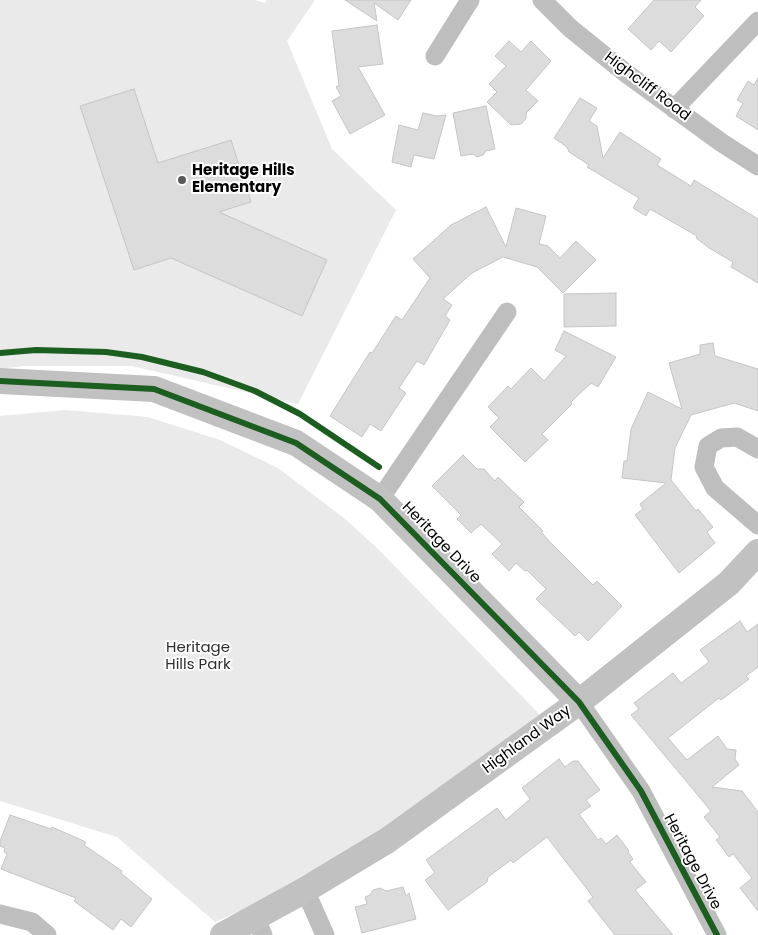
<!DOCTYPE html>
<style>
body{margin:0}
canvas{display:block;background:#fff}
</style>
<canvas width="758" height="935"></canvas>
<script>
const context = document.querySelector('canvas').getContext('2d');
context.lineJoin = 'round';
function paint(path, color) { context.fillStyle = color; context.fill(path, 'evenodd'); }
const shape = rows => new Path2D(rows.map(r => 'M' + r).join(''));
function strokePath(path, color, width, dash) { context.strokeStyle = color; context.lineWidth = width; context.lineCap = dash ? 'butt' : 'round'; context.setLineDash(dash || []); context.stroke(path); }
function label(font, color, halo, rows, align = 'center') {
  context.font = font + ' Poppins,sans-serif'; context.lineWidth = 4; context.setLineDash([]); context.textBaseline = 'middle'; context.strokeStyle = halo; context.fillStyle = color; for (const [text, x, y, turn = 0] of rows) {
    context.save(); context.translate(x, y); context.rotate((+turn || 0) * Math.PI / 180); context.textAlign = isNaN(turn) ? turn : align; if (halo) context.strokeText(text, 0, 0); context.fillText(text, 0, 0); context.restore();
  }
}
const green = shape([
 [0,0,255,0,265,3,267,0,315,0,287,41,332,149,396,210,298,404,132,366,23,366,0,369],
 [66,410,148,417,220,440,278,468,344,518,377,548,542,717,317,877,215,922,117,837,0,801,0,416]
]);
const building = shape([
 [345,0,411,0,398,20,374,3,377,21,345,0],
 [654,0,701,0,695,7,704,16,671,52,659,41,651,50,628,29,654,0],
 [377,25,383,64,358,67,385,115,350,134,332,101,341,96,336,87,339,85,332,31,377,25],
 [509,41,521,52,531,41,551,61,526,90,538,101,526,113,526,119,521,124,511,125,487,102,497,92,489,84,506,66,495,56,509,41],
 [758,78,758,130,736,116,743,103,737,100,748,81,754,85,758,78],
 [134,89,158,163,231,140,251,202,219,212,327,260,302,316,171,258,134,270,80,106,134,89],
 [580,98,597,108,589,121,597,126,603,158,620,132,661,159,657,165,691,186,694,180,758,219,758,283,731,267,733,262,709,248,696,238,697,236,650,209,646,216,633,208,639,198,587,167,589,165,569,152,567,147,554,138,580,98],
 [486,106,495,149,486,151,483,155,477,157,473,154,461,156,453,113,486,106],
 [423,113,437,116,446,115,434,159,414,155,411,167,392,162,399,125,418,130,423,113],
 [486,207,506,247,516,208,546,216,539,244,548,246,560,258,576,241,596,260,563,293,537,267,503,257,472,273,443,299,452,305,445,316,450,320,424,365,417,361,399,388,406,393,394,411,381,431,370,424,362,437,330,416,370,352,372,353,396,316,402,320,430,278,413,259,451,225,486,207],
 [616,293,616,326,564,327,564,294,616,293],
 [564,331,616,357,598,387,591,383,571,402,572,404,542,434,548,440,525,462,490,427,499,418,488,407,508,386,511,389,531,368,544,381,566,356,555,350,564,331],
 [713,343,715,356,758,369,758,411,734,403,691,415,675,448,671,480,696,511,698,509,713,527,707,532,715,543,679,573,635,515,643,509,640,504,666,483,622,478,624,461,627,461,631,429,648,392,682,409,669,363,700,354,700,345,713,343],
 [463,455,477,469,484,469,495,481,498,477,524,502,519,507,543,531,541,532,552,544,593,585,597,581,622,606,588,641,579,632,575,636,536,599,546,589,527,570,525,571,516,563,509,571,492,554,502,544,481,524,471,533,457,519,461,515,432,486,463,455],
 [740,621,747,632,758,624,758,667,746,676,749,679,721,700,719,698,668,738,687,760,718,736,727,749,736,750,735,759,739,765,712,787,742,791,758,812,758,911,740,888,752,878,733,854,729,857,716,840,720,837,704,817,711,811,631,715,639,709,634,703,673,673,681,683,709,662,700,650,740,621],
 [559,759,565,767,573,761,578,761,600,790,586,800,591,806,579,814,598,840,601,838,606,844,617,835,629,851,628,852,633,859,630,862,646,882,635,890,673,935,615,935,588,901,593,897,547,837,513,863,511,860,488,877,487,882,448,910,425,880,435,873,426,860,497,808,506,820,530,799,522,788,559,759],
 [10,815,51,829,52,827,86,842,84,845,122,871,121,873,152,899,131,927,121,919,113,930,74,901,76,898,1,869,7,854,4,852,5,848,0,846,0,841,10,815],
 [403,887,406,896,409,893,416,919,362,933,355,907,367,904,365,897,370,895,373,890,380,888,386,891,403,887]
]);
const street = shape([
 [542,0,570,28,627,74,722,143,758,166],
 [435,56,470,0],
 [674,109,758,21],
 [758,449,737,437,721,438,708,446,704,467,715,488,758,525],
 [380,499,507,312],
 [579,702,641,791,717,935],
 [305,890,325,935],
 [0,914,32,922,47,935],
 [255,917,263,935]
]);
const secondary = shape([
 [0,381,154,389,296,443,380,499,579,702],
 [223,935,305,890,388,840,579,702,729,583,758,552]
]);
const cycleway = shape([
 [0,353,36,350,106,352,142,357,203,372,255,391,300,414,379,467],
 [0,381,154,389,296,443,380,499,579,702,641,791,717,935]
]);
const markers = [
 [182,180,5,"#595959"]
];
const streetNames = [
 ["Highcliff Road",647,87,37],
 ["Heritage Drive",441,543,46],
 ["Highland Way",527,740,-36],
 ["Heritage Drive",692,862,62]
];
const poiNames = [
 ["Heritage Hills",192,171],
 ["Elementary",192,188]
];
const parkNames = [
 ["Heritage",198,648],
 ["Hills Park",198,665]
];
paint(green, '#eaeaea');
paint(building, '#dcdcdc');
strokePath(building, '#c5c5c5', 1);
strokePath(street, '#bebebe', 19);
strokePath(secondary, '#c1c1c1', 26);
strokePath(cycleway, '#1b5e20', 6);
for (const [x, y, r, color] of markers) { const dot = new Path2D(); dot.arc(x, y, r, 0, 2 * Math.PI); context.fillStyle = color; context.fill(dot); strokePath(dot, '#fff', 2); }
label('15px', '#000', '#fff', streetNames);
label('bold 15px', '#000', '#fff', poiNames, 'left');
label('15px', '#2f2f2f', '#fff', parkNames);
</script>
